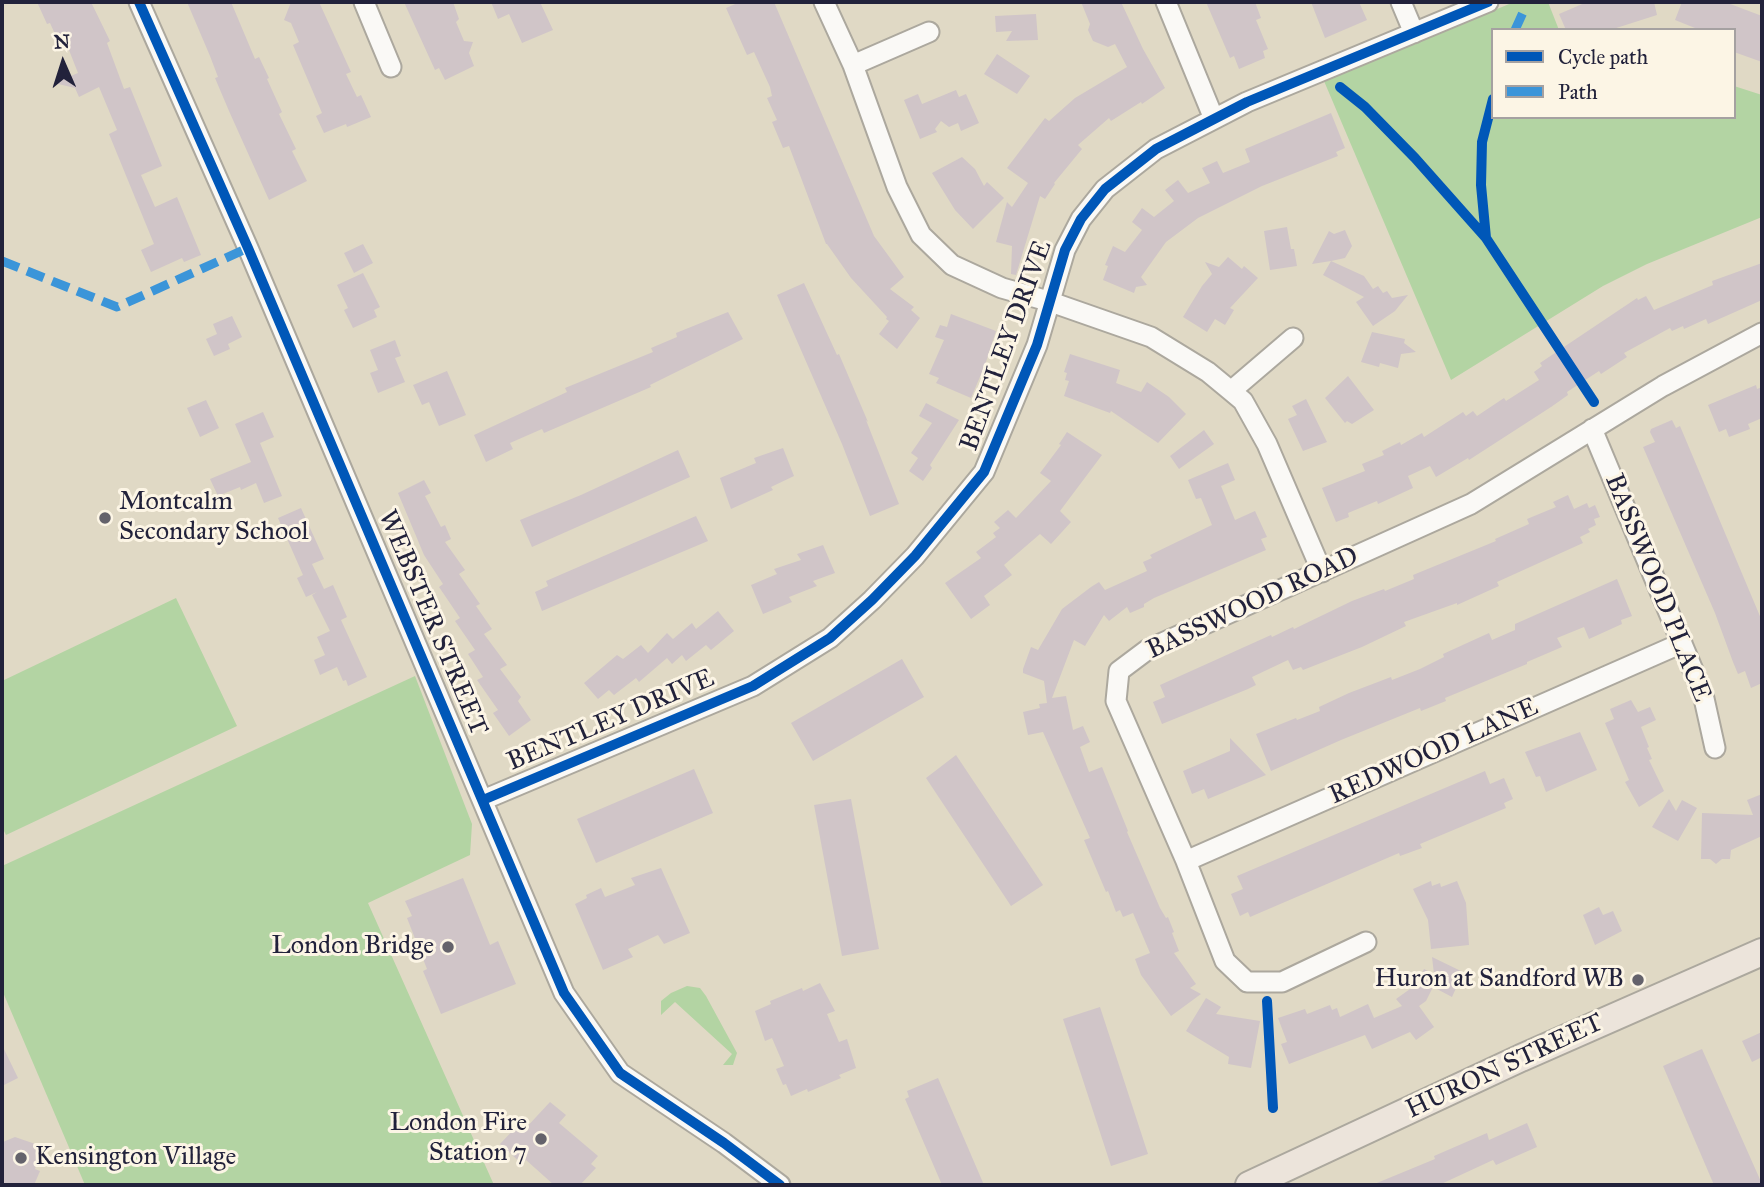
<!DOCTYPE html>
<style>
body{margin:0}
#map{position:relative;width:1764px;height:1187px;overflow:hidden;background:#e0d9c5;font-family:"IM FELL Great Primer",serif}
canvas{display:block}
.frame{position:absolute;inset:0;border:4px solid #22223b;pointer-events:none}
.legend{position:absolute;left:1491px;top:28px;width:245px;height:91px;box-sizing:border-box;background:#fcf5e5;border:2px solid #a5a1a1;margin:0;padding:9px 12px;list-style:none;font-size:21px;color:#22223b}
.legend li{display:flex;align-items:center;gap:14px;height:35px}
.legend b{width:35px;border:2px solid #a5a1a1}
.north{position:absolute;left:28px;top:28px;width:70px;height:70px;-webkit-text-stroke:5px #fcf5e5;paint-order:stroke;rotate:357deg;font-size:19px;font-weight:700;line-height:28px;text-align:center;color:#22223b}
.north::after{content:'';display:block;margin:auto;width:24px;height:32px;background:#22223b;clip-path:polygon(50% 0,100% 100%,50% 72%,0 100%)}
</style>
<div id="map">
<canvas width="1764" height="1187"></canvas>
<div class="frame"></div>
<ul class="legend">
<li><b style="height:9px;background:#0057b8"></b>Cycle path</li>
<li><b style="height:9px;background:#3b95d9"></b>Path</li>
</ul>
<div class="north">N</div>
</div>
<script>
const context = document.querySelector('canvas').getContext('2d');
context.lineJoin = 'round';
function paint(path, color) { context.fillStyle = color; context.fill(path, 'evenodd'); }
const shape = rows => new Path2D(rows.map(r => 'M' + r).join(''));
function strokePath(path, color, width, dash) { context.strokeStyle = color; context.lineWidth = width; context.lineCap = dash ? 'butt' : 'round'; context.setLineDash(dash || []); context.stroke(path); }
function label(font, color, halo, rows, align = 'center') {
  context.font = font + ' "IM FELL Great Primer",serif'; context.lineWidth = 6; context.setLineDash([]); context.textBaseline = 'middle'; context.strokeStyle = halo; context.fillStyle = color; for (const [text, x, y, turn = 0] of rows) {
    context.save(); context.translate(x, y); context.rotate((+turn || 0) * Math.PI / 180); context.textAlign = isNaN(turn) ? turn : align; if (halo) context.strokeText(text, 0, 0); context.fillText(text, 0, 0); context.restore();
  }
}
const green = shape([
 [1514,2,1548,2,1559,30,1493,30,1493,117,1734,117,1734,86,1762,95,1762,217,1647,264,1603,286,1451,380,1324,81],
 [176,598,237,726,6,835,2,827,2,681],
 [415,676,472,824,470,855,368,903,494,1185,85,1185,2,990,2,866],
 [687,986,700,988,706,996,737,1053,733,1065,723,1065,732,1054,675,1002,661,1015,661,1001,671,993]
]);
const building = shape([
 [37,2,91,2,110,41,107,43,124,89,130,87,162,166,141,175,155,207,177,197,201,255,184,262,182,258,151,272,141,250,154,244,109,134,117,130,99,87,79,97,75,88,54,83,78,73,67,45,61,47,50,23,47,24],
 [187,2,231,2,255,59,259,57,269,78,267,79,282,112,279,114,296,149,292,151,307,181,269,200,229,111,215,78,218,77,210,56],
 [291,2,319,2,351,72,346,74,357,97,361,95,371,117,347,127,346,124,324,133,316,116,322,113,293,45,299,42,291,23,284,20],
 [404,2,453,2,459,19,456,22,464,41,473,42,469,53,474,66,445,80,439,68,435,70],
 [491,2,540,2,553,30,522,43,509,14,498,19],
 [740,2,774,2,874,236,904,277,890,289,914,307,911,310,920,318,897,349,879,334,889,321,886,319,887,317,851,278,827,244,826,244,789,146,783,148,772,122,777,120,767,98,772,96,770,87,754,52,747,55,726,8],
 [1081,2,1121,2,1143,49,1165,88,1142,104,1141,102,1111,121,1109,118,1078,145,1082,149,1054,183,1055,184,1045,199,1040,196,1016,275,1011,274,1012,246,996,242,1007,202,1012,207,1028,183,1007,168,1045,118,1049,121,1075,98,1127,67,1115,44,1108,47,1093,41,1088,30,1090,24],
 [1206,2,1255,2,1261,18,1256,20,1268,49,1263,51,1265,58,1239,69,1234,56,1230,58],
 [1311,2,1359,2,1367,20,1325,38],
 [1587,2,1654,2,1657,15,1610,30,1566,30,1559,14],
 [1682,2,1725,2,1762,16,1762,62,1734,52,1734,30,1700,30,1675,20],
 [1036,14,1038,40,1006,41,1012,31,996,32,995,16],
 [997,54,1030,76,1017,94,984,74],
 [956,90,959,97,966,94,979,123,961,131,958,123,949,127,941,121,935,129,937,132,920,139,904,100,918,94,922,104],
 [1331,113,1345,148,1336,152,1338,156,1262,186,1198,218,1166,242,1141,277,1147,285,1136,287,1134,293,1103,280,1108,266,1105,265,1113,246,1125,252,1142,230,1132,222,1142,208,1154,217,1174,201,1165,190,1178,180,1188,193,1210,183,1202,168,1217,161,1223,173,1250,162,1245,149],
 [962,157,975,169,984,186,987,182,1004,198,973,229,955,210,932,173],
 [1287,227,1291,249,1294,249,1297,266,1270,270,1264,231],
 [1345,230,1352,246,1345,258,1331,261,1364,276,1373,289,1378,286,1383,293,1387,291,1392,298,1408,295,1395,311,1373,326,1356,302,1364,297,1323,275,1331,261,1312,264,1329,231,1334,234],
 [363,244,373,263,354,273,344,253],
 [1228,257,1242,269,1244,266,1258,278,1230,308,1234,310,1225,325,1215,319,1207,332,1183,317,1202,286,1212,274,1205,262,1219,267],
 [1762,263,1762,300,1708,324,1706,319,1684,329,1683,326,1672,331,1670,328,1624,353,1627,357,1601,374,1599,371,1567,392,1568,395,1551,407,1469,460,1468,458,1436,477,1430,466,1408,476,1413,488,1378,504,1377,501,1348,513,1349,517,1336,522,1322,488,1365,471,1362,464,1384,455,1382,451,1400,442,1401,445,1422,433,1424,437,1463,412,1466,416,1473,411,1477,416,1504,398,1506,401,1539,380,1534,372,1542,366,1540,363,1637,298,1638,300,1646,296,1654,310,1713,285,1712,281],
 [363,273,380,307,374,310,377,317,353,328,344,310,348,308,337,285],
 [804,283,837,355,839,354,868,422,866,420,899,504,870,516,842,444,777,295],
 [728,312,743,339,650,385,651,387,544,433,542,429,510,443,513,449,486,462,474,435,567,392,565,388,653,352,651,348,677,337,676,333],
 [951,314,996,331,985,365,971,398,936,383,939,378,929,374,944,340,935,337,940,325,947,327],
 [232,316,242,337,228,344,230,349,214,356,206,339,217,334,213,324],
 [1372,332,1405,339,1404,343,1416,352,1401,354,1398,368,1380,363,1379,367,1361,362],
 [395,340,401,356,395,358,405,382,378,393,370,373,378,370,370,350],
 [1070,354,1120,370,1116,383,1141,392,1147,382,1169,397,1186,414,1158,443,1111,411,1110,413,1064,396,1069,381,1065,380,1067,373,1064,372],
 [447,371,466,415,439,426,429,402,422,405,413,385],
 [1348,376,1374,410,1352,424,1347,421,1345,423,1325,398],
 [1756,385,1757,389,1762,387,1762,418,1748,424,1750,429,1729,437,1726,429,1719,432,1708,405],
 [1306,399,1327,442,1303,451,1288,419,1297,415,1292,406],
 [206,400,219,428,200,437,187,408],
 [926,403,959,420,930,465,932,468,923,481,909,471,918,458,911,453,932,423,919,416],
 [263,412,274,437,260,443,282,496,264,503,256,483,241,490,240,487,218,496,210,479,251,462,235,424],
 [1672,420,1676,428,1680,426,1762,621,1762,683,1751,688,1745,671,1738,674,1733,662,1715,613,1643,447,1655,442,1650,432,1651,429],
 [1204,430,1214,444,1179,469,1170,456],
 [1067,432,1102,455,1060,511,1071,522,1051,544,1040,534,1004,565,1012,575,984,596,990,605,971,619,945,583,981,558,976,552,996,537,993,533,1000,528,994,522,1008,510,1016,518,1051,481,1040,473,1061,445,1059,444],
 [783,448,794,476,771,487,773,490,731,509,720,478,756,463,754,458],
 [678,450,690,477,532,547,520,520,581,495],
 [1228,463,1235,480,1221,486,1235,520,1255,511,1267,537,1261,539,1266,550,1154,598,1144,604,1144,607,1130,613,1127,607,1109,621,1104,615,1085,646,1074,640,1052,698,1066,696,1073,730,1083,726,1090,742,1080,747,1089,772,1102,767,1128,831,1127,832,1160,908,1166,918,1168,917,1174,932,1172,933,1179,951,1174,953,1196,984,1190,988,1201,994,1171,1016,1141,975,1135,959,1150,953,1133,913,1123,917,1120,910,1116,912,1108,891,1106,892,1084,840,1090,838,1043,732,1028,735,1023,712,1040,708,1039,704,1047,703,1044,681,1023,673,1023,669,1031,647,1038,650,1062,609,1091,587,1099,582,1105,590,1147,571,1143,562,1152,558,1150,555,1212,525,1201,498,1196,499,1188,480],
 [424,480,431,493,425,496,441,527,445,525,451,539,445,542,465,570,459,574,480,604,476,606,492,629,484,634,507,665,500,669,521,697,518,701,531,720,509,736,493,713,498,710,477,680,483,677,468,654,475,650,455,621,460,618,439,587,443,584,424,555,398,493],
 [1568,495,1574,509,1587,503,1589,508,1595,505,1600,517,1594,519,1596,525,1588,529,1590,532,1580,537,1583,543,1497,582,1499,586,1457,605,1457,603,1404,622,1406,626,1362,647,1303,670,1301,667,1293,670,1288,660,1252,677,1256,685,1248,689,1162,724,1153,702,1165,697,1160,685,1271,635,1272,637,1293,627,1294,629,1352,601,1384,589,1385,591,1414,579,1413,575,1496,541,1495,539,1529,524,1527,519,1556,507,1553,502],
 [301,508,324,559,312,564,324,589,333,585,347,617,341,620,367,677,348,686,346,680,343,681,337,667,320,675,314,660,325,655,317,637,330,631,312,595,317,592,306,597,297,578,303,575,278,518],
 [696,516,708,541,542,611,535,592,548,586,546,581],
 [823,545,835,573,813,581,817,586,789,597,792,602,763,614,751,585,777,574,774,569,801,560,797,554],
 [1617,579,1632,616,1621,620,1622,624,1589,639,1584,627,1557,638,1562,647,1527,662,1527,664,1445,698,1446,701,1421,711,1420,708,1341,740,1271,771,1256,734,1296,718,1297,720,1320,711,1319,707,1349,693,1391,677,1392,680,1420,669,1444,657,1443,654,1489,633,1492,640,1515,630,1515,624],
 [718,611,734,631,711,650,706,645,686,661,682,655,672,664,667,658,639,682,636,678,614,695,609,690,598,699,584,683,617,655,623,659,641,645,648,653,667,633,673,639,692,623,696,629],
 [902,659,924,697,813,761,791,723],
 [1631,700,1638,712,1650,707,1656,720,1641,727,1649,747,1647,748,1652,759,1649,760,1664,791,1639,807,1625,782,1629,780,1605,723,1614,719,1610,709],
 [1580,732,1597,770,1546,792,1540,776,1536,777,1525,752],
 [1230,738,1266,775,1208,799,1204,789,1192,794,1183,771,1230,751],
 [956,755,1043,885,1011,906,926,778],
 [694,769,713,813,596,863,577,819],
 [1485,771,1490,784,1504,778,1513,799,1504,803,1506,808,1420,844,1422,848,1400,856,1399,853,1250,917,1248,912,1240,916,1231,894,1243,889,1237,876],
 [1762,794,1762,836,1731,850,1730,859,1722,859,1716,864,1710,859,1701,859,1702,813,1753,815,1747,800],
 [851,799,879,949,842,956,814,805],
 [1669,799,1676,811,1682,800,1697,808,1678,841,1652,827],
 [661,868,690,933,664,944,658,935,628,949,633,957,603,970,575,904,587,898,586,895,601,888,605,897,635,885,631,878],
 [463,878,490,945,498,941,516,984,441,1014,423,971,427,969,407,918,412,916,405,901],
 [1431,881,1432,886,1440,883,1441,887,1457,881,1466,903,1469,945,1431,949,1428,920,1413,889],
 [1599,907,1603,915,1613,911,1622,931,1595,945,1583,915],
 [1432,957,1463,972,1467,985,1457,986,1452,997,1435,988,1435,983,1426,1001,1419,1006,1434,1027,1416,1040,1410,1032,1372,1049,1365,1035,1289,1064,1281,1044,1287,1042,1278,1018,1305,1009,1307,1014,1330,1005,1332,1010,1337,1008,1340,1017,1368,1004,1374,1018,1402,1006,1396,999,1417,984,1424,969,1434,974],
 [820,983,835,1011,827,1014,839,1042,847,1039,856,1068,839,1075,841,1078,808,1092,807,1089,791,1096,786,1084,783,1085,776,1069,784,1066,772,1038,765,1041,755,1011,771,1004,770,1001,802,988,803,991],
 [1206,998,1221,1007,1216,1014,1260,1021,1251,1068,1228,1064,1229,1057,1186,1031],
 [1100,1007,1148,1154,1111,1166,1063,1019],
 [1762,1032,1762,1057,1752,1062,1742,1041],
 [2,1045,18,1078,2,1086],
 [1702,1049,1762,1184,1762,1185,1714,1185,1663,1066],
 [938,1078,984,1185,942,1185,905,1099,909,1097,907,1091],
 [550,1102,566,1115,559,1123,598,1156,591,1164,596,1168,580,1185,554,1185,526,1160,522,1164,500,1144,517,1126,523,1131],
 [1527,1123,1537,1147,1496,1165,1493,1160,1439,1185,1372,1185,1435,1159,1434,1156,1487,1133,1489,1140],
 [15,1137,44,1147,35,1169,40,1171,34,1185,2,1185,2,1146,3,1142]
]);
const minor = shape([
 [139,2,248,248,564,993,620,1073,724,1143,780,1185],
 [364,2,391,67],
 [824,2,853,65,897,187,921,235,952,265,1002,288,1048,301,1151,337,1208,372,1231,391,1243,401,1267,444,1322,572],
 [1166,2,1214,119],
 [1401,2,1414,33],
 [853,65,929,32],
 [1231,391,1293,338],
 [1592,429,1703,694,1715,748],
 [483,800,753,686,830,638,872,600,915,556,984,472,1037,345,1065,250,1081,219,1105,189,1156,149,1247,102,1488,2],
 [1186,861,1682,643],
 [1366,942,1282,982,1247,982,1225,961,1186,861,1116,701,1119,671,1147,650,1471,504,1663,386,1762,333]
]);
const major = shape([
 [1249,1185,1521,1058,1762,952]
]);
const quiet = shape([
 [1515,30,1525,8],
 [2,261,117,307,248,248]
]);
const cycleway = shape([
 [139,2,248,248,564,993,620,1073,724,1143,780,1185],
 [1340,87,1365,107,1415,158,1486,238],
 [1493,99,1482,142,1481,185,1486,238,1594,402],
 [483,800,753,686,830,638,872,600,915,556,984,472,1037,345,1065,250,1081,219,1105,189,1156,149,1247,102,1488,2],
 [1267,1001,1273,1108]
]);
const markers = [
 [105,518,7,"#64626b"],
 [448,947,7,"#64626b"],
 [1638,980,7,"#64626b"],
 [541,1139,7,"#64626b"],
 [21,1158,7,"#64626b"]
];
const streetNames = [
 ["BENTLEY DRIVE",1007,346,-70],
 ["BASSWOOD PLACE",1657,588,68],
 ["BASSWOOD ROAD",1253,604,-25],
 ["WEBSTER STREET",432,623,67],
 ["BENTLEY DRIVE",611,721,-23],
 ["REDWOOD LANE",1434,752,-24],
 ["HURON STREET",1505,1067,-25]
];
const poiNames = [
 ["Montcalm",119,503,"left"],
 ["Secondary School",119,533,"left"],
 ["London Bridge",434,947],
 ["Huron at Sandford WB",1624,980],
 ["London Fire",527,1124],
 ["Station 7",527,1154],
 ["Kensington Village",35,1158,"left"]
];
paint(green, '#b3d4a3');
paint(building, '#d0c5c8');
strokePath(minor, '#aca89e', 23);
strokePath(major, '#aca89e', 30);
strokePath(minor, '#faf9f6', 19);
strokePath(major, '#ece4db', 26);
strokePath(quiet, '#3b95d9', 9, [18, 9]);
strokePath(cycleway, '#0057b8', 10);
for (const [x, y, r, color] of markers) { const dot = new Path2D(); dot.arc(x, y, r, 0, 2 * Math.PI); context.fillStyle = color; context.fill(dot); strokePath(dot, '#fcf5e5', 2.5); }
label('26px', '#22223b', '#fcf5e5', streetNames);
label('26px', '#22223b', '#fcf5e5', poiNames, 'right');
</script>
